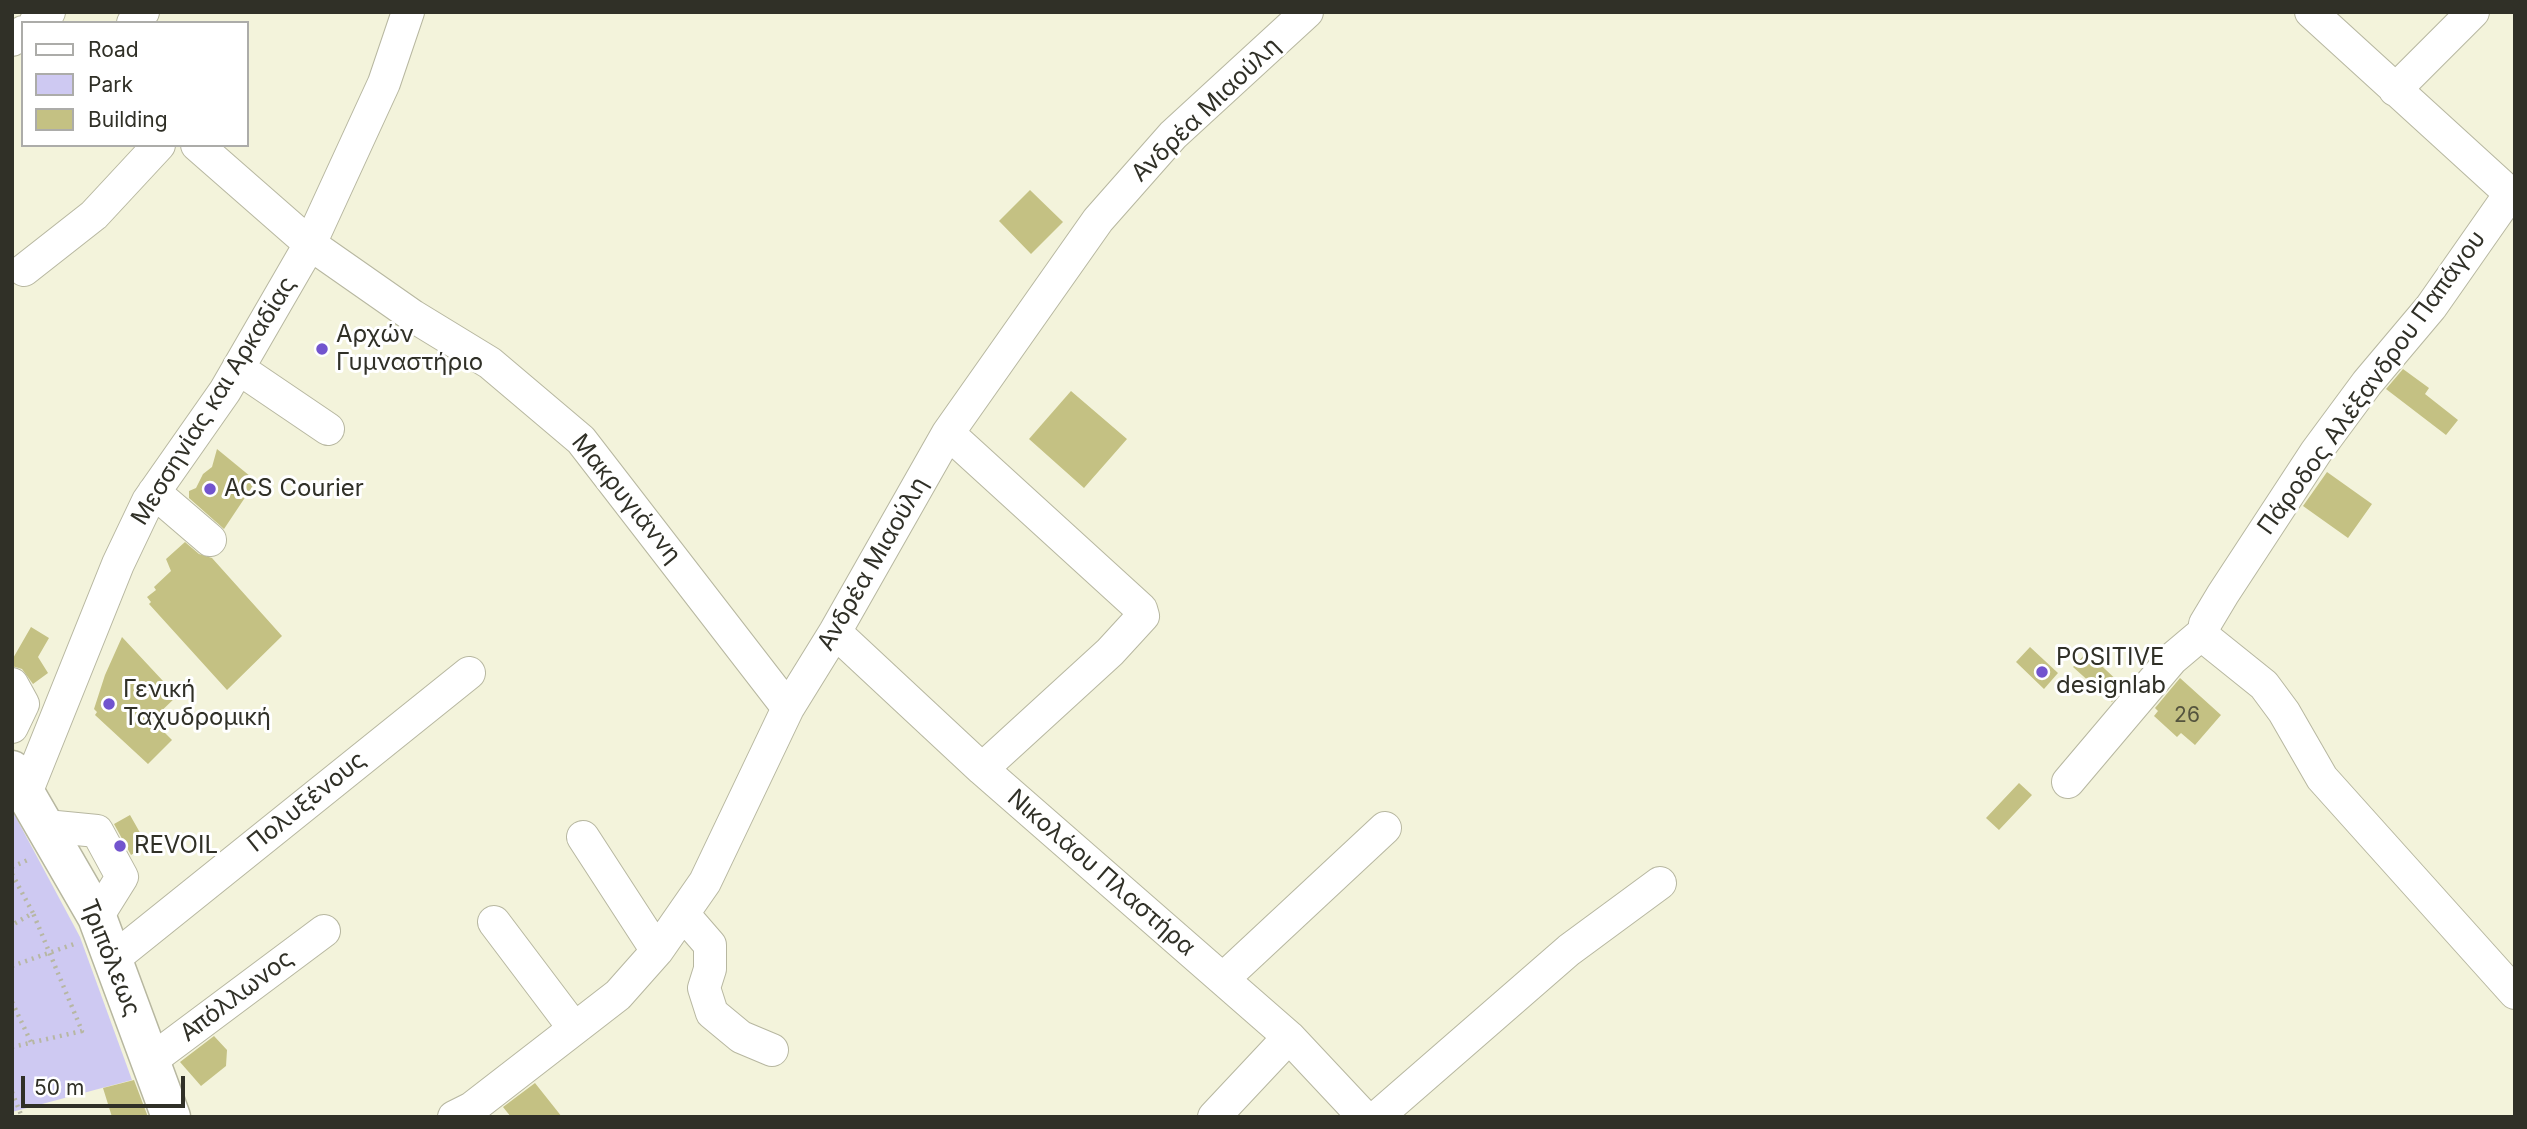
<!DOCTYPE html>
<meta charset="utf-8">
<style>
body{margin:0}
#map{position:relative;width:2527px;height:1129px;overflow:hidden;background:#f3f3db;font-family:Inter,sans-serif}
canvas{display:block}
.frame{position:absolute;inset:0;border:14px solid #303027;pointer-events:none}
.legend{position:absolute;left:21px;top:21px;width:228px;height:126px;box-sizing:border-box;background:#fff;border:2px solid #acaca9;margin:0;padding:9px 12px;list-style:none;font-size:21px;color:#303027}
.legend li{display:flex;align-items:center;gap:14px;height:35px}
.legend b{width:35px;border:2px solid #acaca9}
.scale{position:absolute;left:21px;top:1076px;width:164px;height:32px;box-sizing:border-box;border:4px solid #303027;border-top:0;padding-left:9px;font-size:21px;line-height:24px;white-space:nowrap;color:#303027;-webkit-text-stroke:5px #fff;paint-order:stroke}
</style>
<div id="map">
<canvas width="2527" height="1129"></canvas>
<div class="frame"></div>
<ul class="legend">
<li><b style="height:9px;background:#fff"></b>Road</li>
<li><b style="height:19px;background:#cec9f2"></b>Park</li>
<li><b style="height:19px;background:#c4c183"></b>Building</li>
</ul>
<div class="scale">50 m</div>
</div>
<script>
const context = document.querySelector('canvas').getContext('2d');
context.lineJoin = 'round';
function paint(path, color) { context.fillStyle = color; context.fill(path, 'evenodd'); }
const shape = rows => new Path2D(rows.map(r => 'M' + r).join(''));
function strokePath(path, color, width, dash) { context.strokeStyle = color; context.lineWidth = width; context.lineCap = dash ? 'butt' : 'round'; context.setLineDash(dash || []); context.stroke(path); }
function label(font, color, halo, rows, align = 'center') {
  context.font = font + ' Inter,sans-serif'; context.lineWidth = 6; context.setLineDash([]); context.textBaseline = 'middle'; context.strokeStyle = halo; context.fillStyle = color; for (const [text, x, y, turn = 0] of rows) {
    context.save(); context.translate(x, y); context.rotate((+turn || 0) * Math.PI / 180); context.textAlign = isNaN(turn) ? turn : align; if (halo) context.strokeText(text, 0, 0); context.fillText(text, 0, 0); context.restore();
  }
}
const green = shape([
 [12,810,80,937,132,1080,12,1112]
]);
const building = shape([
 [1030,190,1063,222,1031,254,999,221],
 [2403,369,2429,388,2425,394,2458,420,2446,435,2386,389],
 [1071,391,1127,439,1084,488,1029,439],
 [217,449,256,481,224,529,189,498,189,491,196,488,203,474,212,467],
 [2327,472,2372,504,2348,538,2303,506],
 [185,542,199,554,212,558,282,636,227,690,149,604,151,602,147,597,156,590,154,587,171,571,166,559],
 [31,627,49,638,38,657,48,673,33,684,22,669,12,666,12,660],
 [122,637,177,696,152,720,172,740,148,764,95,715,97,712,94,709,105,675],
 [2030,647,2058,673,2044,689,2016,662],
 [2087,652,2124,687,2112,702,2073,667],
 [2180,678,2221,715,2195,745,2181,733,2177,737,2154,716,2158,711,2155,708],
 [2019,783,2032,795,1999,830,1986,818],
 [130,815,147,845,131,855,114,824],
 [214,1036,227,1050,226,1066,201,1086,180,1062],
 [134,1080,148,1117,112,1117,103,1088],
 [535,1083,562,1117,511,1117,503,1107]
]);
const path = shape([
 [12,867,30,859],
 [12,874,33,913,12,925],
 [12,966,77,943],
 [12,1002,31,1042],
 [12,1047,82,1031,33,913],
 [12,1092,22,1117]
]);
const minor = shape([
 [2311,12,2515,198],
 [35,23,49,12],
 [133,23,143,12],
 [12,40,23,32],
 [2395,90,2473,12],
 [197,145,310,244,413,316,490,363,581,440,788,708],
 [2510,194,2431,307,2367,383,2316,452,2223,594,2205,624,2204,632,2208,640,2264,685,2284,712,2322,778,2515,993],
 [24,270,94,215,159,145],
 [238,368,328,429],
 [948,433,1141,609,1143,616,1110,652,982,769],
 [154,492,210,540],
 [835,632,982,769,1289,1037,1364,1117],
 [12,684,23,704,12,727],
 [2068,782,2172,659,2204,632],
 [26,793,118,564,148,501,225,391,310,244,384,83,408,12],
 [46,826,97,831,122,877,97,917],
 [583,837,657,951],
 [684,915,710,945,710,969,704,988,712,1013,741,1037,772,1050],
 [494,922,574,1028],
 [113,959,469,673],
 [1223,979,1385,828],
 [150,1061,324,931],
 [454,1117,472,1108,618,995,657,951,705,882,788,708,835,632,948,433,1098,220,1173,135,1307,12],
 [1214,1117,1289,1037],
 [1377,1117,1569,950,1660,883]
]);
const major = shape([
 [12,770,97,917,171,1117]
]);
const markers = [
 [322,349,7,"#7254ce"],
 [210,489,7,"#7254ce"],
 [2042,672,7,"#7254ce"],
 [109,704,7,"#7254ce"],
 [120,846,7,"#7254ce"]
];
const numberNames = [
 ["26",2187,716]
];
const streetNames = [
 ["Ανδρέα Μιαούλη",1206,110,-44],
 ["Πάροδος Αλέξανδρου Παπάγου",2372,383,-54],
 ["Μεσσηνίας και Αρκαδίας",214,401,-58],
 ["Μακρυγιάννη",626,499,51],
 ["Ανδρέα Μιαούλη",873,564,-60],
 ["Πολυξένους",307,802,-39],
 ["Νικολάου Πλαστήρα",1101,873,41],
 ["Τριπόλεως",110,958,68],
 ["Απόλλωνος",237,996,-37]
];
const poiNames = [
 ["Αρχών",336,335],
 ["Γυμναστήριο",336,363],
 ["ACS Courier",224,489],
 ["POSITIVE",2056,658],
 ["designlab",2056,686],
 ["Γενική",123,690],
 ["Ταχυδρομική",123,718],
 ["REVOIL",134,846]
];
paint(green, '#cec9f2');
paint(building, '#c4c183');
strokePath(minor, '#b7b7a0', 34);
strokePath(major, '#b7b7a0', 41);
strokePath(path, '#b7b7a3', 4.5, [2, 5]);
strokePath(minor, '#fff', 32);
strokePath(major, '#fff', 38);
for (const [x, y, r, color] of markers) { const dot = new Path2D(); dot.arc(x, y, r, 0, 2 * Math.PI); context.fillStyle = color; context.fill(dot); strokePath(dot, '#fff', 2.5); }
label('21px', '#55543e', null, numberNames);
label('24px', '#303027', '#fff', streetNames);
label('24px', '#303027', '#fff', poiNames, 'left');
</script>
